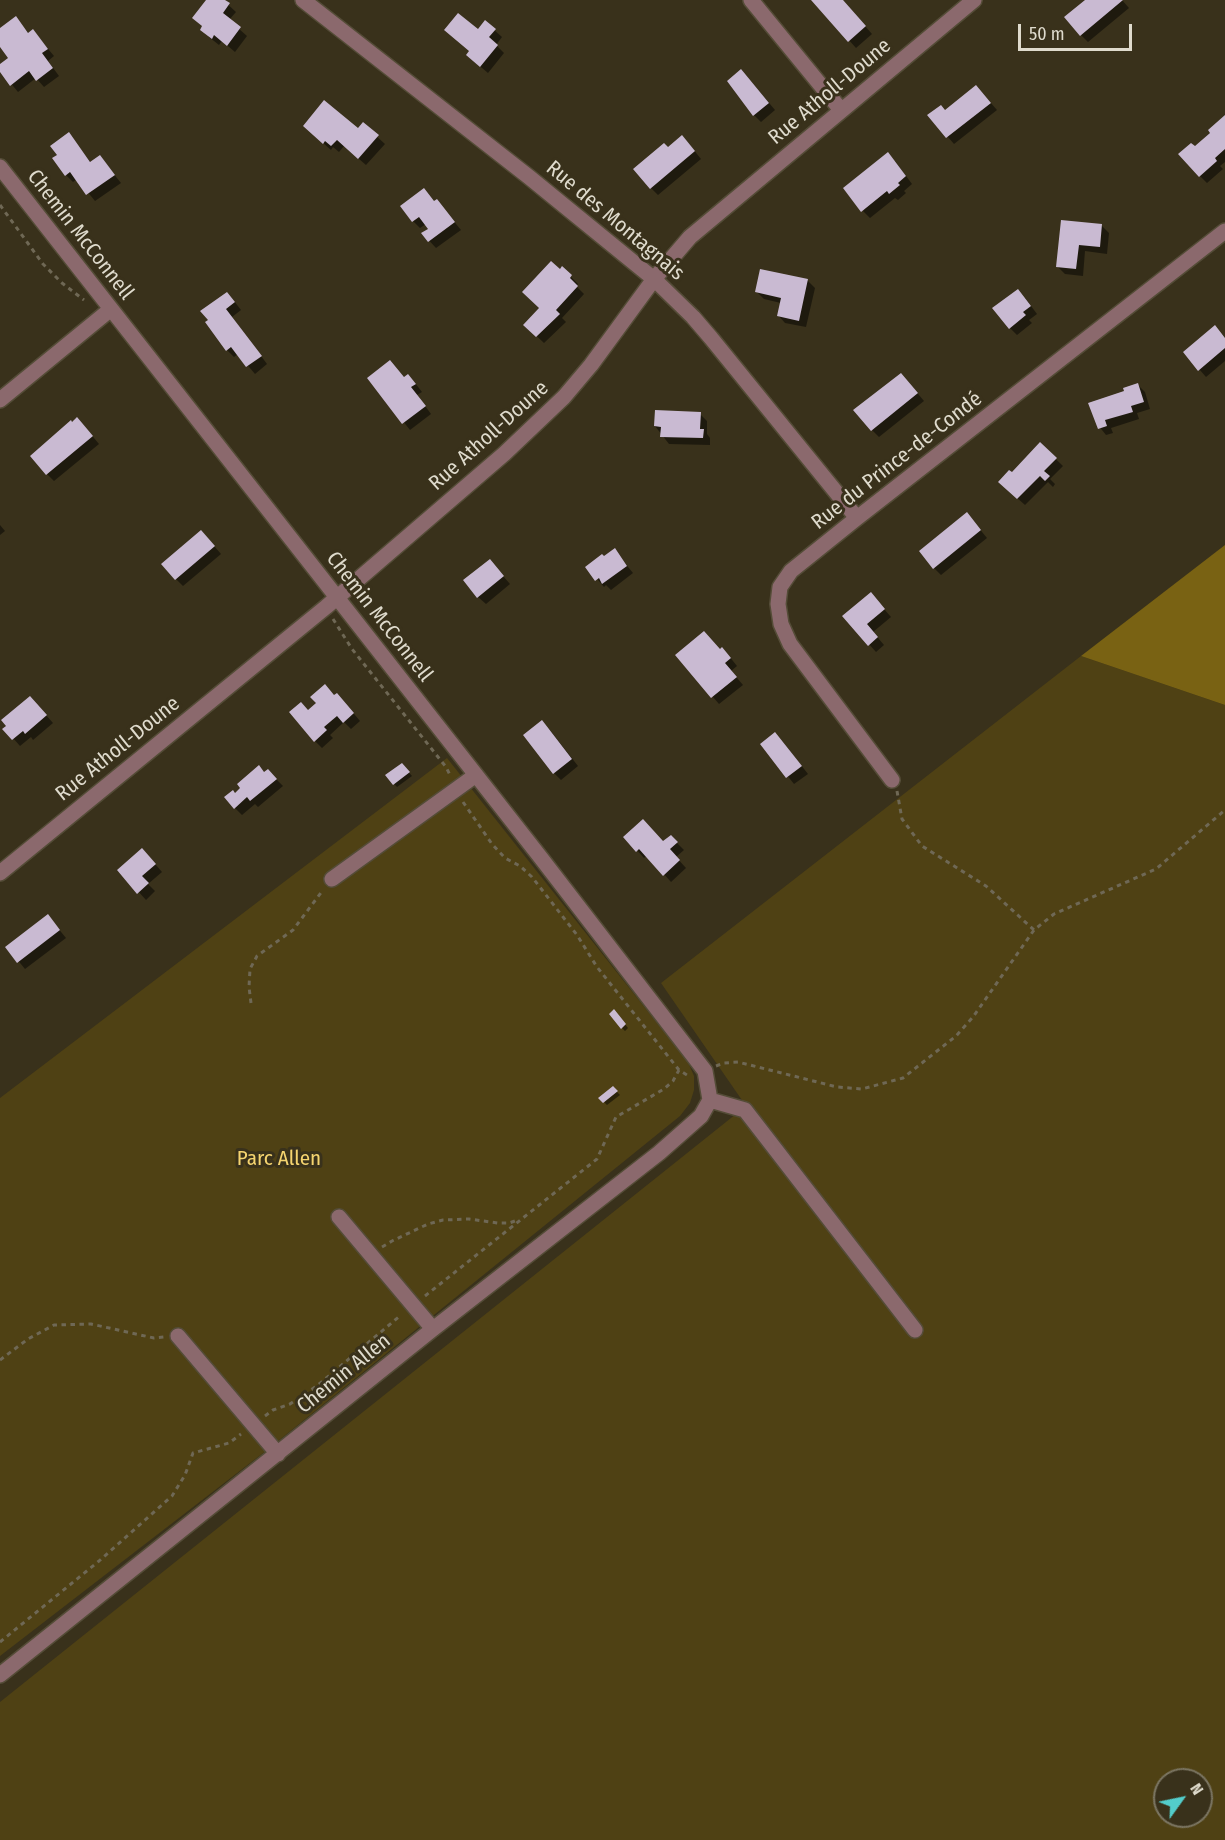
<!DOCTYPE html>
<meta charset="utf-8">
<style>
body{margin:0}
#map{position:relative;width:1225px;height:1840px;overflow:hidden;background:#39311b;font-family:"Fira Sans Condensed",sans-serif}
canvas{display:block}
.north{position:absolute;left:1153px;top:1768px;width:60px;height:60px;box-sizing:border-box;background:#39311b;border:2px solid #7b7562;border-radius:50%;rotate:57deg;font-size:16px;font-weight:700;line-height:24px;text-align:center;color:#dfdbcd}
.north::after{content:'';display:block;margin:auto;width:21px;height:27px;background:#53cdcb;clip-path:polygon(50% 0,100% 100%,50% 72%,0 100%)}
.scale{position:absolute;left:1018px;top:24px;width:114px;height:27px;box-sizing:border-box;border:3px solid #dfdbcd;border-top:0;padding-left:8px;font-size:18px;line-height:21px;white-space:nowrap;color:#dfdbcd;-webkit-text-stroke:4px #39311b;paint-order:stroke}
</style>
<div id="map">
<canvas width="1225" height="1840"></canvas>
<div class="north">N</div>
<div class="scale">50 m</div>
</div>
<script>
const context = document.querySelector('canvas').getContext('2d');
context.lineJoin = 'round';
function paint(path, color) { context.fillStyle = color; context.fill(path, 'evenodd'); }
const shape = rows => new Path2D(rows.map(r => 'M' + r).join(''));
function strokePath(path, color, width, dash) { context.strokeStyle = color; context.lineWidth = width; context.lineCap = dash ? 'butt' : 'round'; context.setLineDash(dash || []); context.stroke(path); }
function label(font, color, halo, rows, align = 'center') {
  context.font = font + ' "Fira Sans Condensed",sans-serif'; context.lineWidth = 6; context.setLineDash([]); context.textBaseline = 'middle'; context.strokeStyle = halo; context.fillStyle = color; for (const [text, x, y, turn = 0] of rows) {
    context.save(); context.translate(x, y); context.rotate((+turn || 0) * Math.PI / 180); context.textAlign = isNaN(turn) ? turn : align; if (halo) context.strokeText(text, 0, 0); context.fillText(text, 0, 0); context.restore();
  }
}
const green = shape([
 [1081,656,1225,705,1225,1840,0,1840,0,1702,746,1106,661,983],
 [1165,1780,1201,1780,1201,1816,1165,1816],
 [447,758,688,1062,694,1076,694,1090,690,1103,680,1116,267,1450,0,1656,0,1098]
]);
const forest = shape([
 [1225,545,1225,705,1081,656]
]);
const shadow = shape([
 [208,0,223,0,236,12,229,20,247,36,235,52,222,41,219,45,209,37,204,27,194,18],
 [813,0,842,0,872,34,856,48],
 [1087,0,1122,0,1129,8,1088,42,1081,35],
 [16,18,29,34,33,31,54,56,48,61,59,76,44,87,36,78,18,92,0,70,0,66,10,59,0,45,0,30],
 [485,22,502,37,496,45,504,53,488,73,475,62,478,31],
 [748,78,775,110,761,122,754,115],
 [983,94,997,110,954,144,929,115,946,111],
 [1225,118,1225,162,1220,166,1223,169,1207,183,1200,176,1195,148],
 [363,124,385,144,366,165,344,146,339,152,333,147,331,150,312,133,358,130],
 [69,134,91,163,100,157,121,183,95,201,77,179,73,182,66,175,59,155],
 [689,144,701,159,658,195,651,188,668,149],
 [895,161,912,184,904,191,906,193,898,200,895,198,870,218,863,211],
 [437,201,461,230,436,248,423,234,430,229,426,224,420,228,413,221],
 [1062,222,1102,226,1109,233,1107,254,1085,251,1083,276,1065,274,1058,267],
 [562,268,578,284,576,286,584,294,562,318,566,322,544,343,525,325,541,308],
 [808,281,815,288,806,327,785,323,778,315,781,303,764,299,757,292],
 [1025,298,1037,314,1029,320,1032,323,1017,335,1010,328],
 [234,301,241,310,232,317,267,364,255,374,238,354,234,357,227,350,210,321],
 [1222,334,1225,338,1225,361,1206,377,1185,353],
 [390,362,405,378,408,376,415,383,422,392,417,395,431,414,410,430,369,378],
 [908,382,924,401,879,437,872,430],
 [1138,385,1145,392,1150,409,1137,413,1139,419,1111,428,1113,433,1106,435,1098,425,1126,392],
 [700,414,707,421,707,434,710,438,710,445,669,444,655,426],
 [84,426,99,444,54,481,47,474],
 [1040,444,1063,466,1050,479,1055,484,1053,487,1048,482,1025,505,1007,489,1012,474],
 [973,521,987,538,941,575,934,568],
 [0,525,5,531,0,535],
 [208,539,221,554,183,586,176,579],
 [614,550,633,573,611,590,606,585,604,587,587,567],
 [490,561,510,584,486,604,478,597],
 [877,601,891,617,873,632,884,645,876,652,844,616],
 [720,651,729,656,737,666,731,671,743,685,719,704,677,655],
 [335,696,344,702,360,721,351,729,344,722,330,735,333,738,322,748,315,741],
 [37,705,53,723,33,740,31,737,20,746,5,729],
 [549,729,578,766,561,780,554,773],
 [782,741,808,774,794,784,762,744],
 [405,768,412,776,397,787,387,776],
 [265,774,275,778,283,786,258,807,255,804,242,815,235,808,235,794],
 [625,837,664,843,671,837,684,850,676,857,686,868,671,882,647,855,644,858],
 [149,857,162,872,148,884,155,891,146,900,119,870],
 [48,916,66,938,25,969,7,947],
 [617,1014,628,1028,625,1031,622,1028],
 [616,1091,620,1095,607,1105,604,1102]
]);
const building = shape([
 [206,0,225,0,230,3,223,13,241,27,227,46,214,35,212,39,200,30,202,26,192,18],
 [811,0,843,0,866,26,848,42],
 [1085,0,1123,0,1080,36,1064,17],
 [458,13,478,29,485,20,496,29,489,37,498,45,480,67,466,55,469,51,444,30],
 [16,16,28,33,33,29,48,49,42,53,53,68,36,81,29,71,10,86,0,72,0,64,8,58,0,47,0,28],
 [741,69,769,103,753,116,727,81],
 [976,85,991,103,946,138,927,115,941,105,945,110],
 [324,100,358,128,363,122,379,135,358,159,337,140,331,146,325,141,323,144,303,126],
 [1225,115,1225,149,1215,158,1217,161,1199,177,1178,154,1191,143,1195,146,1210,133,1208,130],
 [69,132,90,162,100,155,115,175,86,195,70,172,65,176,52,158,57,155,50,146],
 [682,135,695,151,650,189,633,169,664,143,668,147],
 [888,152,906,176,898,183,900,185,889,194,887,191,861,212,843,188],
 [424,188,434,201,437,199,455,222,428,242,421,233,428,229,419,217,412,222,400,206],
 [1061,220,1102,224,1100,247,1079,245,1076,269,1056,267],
 [551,261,560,269,562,266,572,275,570,278,578,286,556,310,560,314,536,337,523,325,539,308,522,292],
 [760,269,808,279,799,321,777,316,781,298,755,292],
 [1018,289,1031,306,1023,312,1026,315,1009,329,992,308],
 [227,292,235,302,226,309,262,356,246,367,231,347,226,351,205,322,208,320,200,311],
 [1215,325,1225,338,1225,348,1198,371,1183,352],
 [390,360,404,377,408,374,416,384,411,387,426,406,402,424,367,378],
 [901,373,918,393,871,431,853,410],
 [1138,383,1144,402,1131,406,1133,412,1105,420,1107,426,1098,429,1088,403,1124,391,1123,388],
 [655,410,701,412,700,429,704,429,703,438,660,437,661,427,654,426],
 [77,417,93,436,46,475,30,456,71,420,72,422],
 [1040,442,1057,458,1044,471,1050,476,1045,481,1040,476,1017,499,998,482,1009,470,1012,472],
 [967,512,981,530,933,569,919,551],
 [201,530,215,546,175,580,161,564],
 [615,548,627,566,602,584,599,578,595,581,585,567,602,554,604,556],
 [490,559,504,576,477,598,463,580],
 [871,592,885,609,867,624,878,637,868,646,842,616],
 [704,631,720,649,722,647,731,658,725,663,737,677,711,698,675,655],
 [325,684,334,695,337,693,354,713,343,723,337,716,324,727,327,730,314,742,289,712,301,702,308,710,316,703,310,697],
 [30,696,47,715,25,734,23,731,12,740,2,729,6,726,1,720],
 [542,720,572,759,553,774,523,735],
 [775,732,802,766,786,778,760,744],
 [402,763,410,772,393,785,385,775],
 [259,765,264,772,268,769,277,779,250,801,247,797,234,809,224,797,233,790,235,793,240,788,237,784],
 [643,819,663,841,671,835,678,842,670,849,680,860,663,876,639,849,636,852,623,837],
 [142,848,156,864,142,876,149,883,137,894,117,870],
 [48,914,60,930,17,963,5,947],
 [614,1009,626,1024,621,1029,609,1014],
 [613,1086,618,1091,603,1103,598,1098]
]);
const path = shape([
 [0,205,43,264,62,283,84,300],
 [333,619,352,649,446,767,451,777],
 [897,791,902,819,922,846,986,886,1034,930],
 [463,802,492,844,505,858,520,866,532,877,577,935,597,967,679,1070,687,1075],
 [251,1003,249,987,250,969,257,956,293,930,323,890],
 [716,1066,724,1063,738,1062,837,1087,862,1089,903,1078,956,1036,973,1017,1034,930,1054,914,1156,869,1225,810],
 [382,1247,392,1241,428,1224,443,1220,469,1219,498,1223,509,1223,518,1220],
 [425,1296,597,1159,616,1117,664,1089,673,1081,679,1070],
 [0,1360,28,1339,54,1325,91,1324,154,1338,164,1337],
 [265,1416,273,1410,290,1404,318,1385,401,1315],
 [0,1642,99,1561,172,1496,185,1475,193,1453,229,1443,241,1434]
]);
const minor = shape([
 [303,0,529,177,654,279,693,317,711,338,857,518],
 [751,0,841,110],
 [0,167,541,858,705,1071,710,1100],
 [0,400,111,309],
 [892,780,790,644,781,624,778,604,780,587,791,571,857,518,1225,231],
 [0,873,326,607,504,454,564,397,591,365,654,279,690,237,974,0],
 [332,879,476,775],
 [710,1100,745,1110,915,1330],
 [339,1217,433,1329],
 [178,1336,278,1454],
 [0,1675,433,1329,659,1153,701,1116,710,1100]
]);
const streetNames = [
 ["Rue Atholl-Doune",830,92,-40],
 ["Rue des Montagnais",615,221,40],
 ["Chemin McConnell",80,235,52],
 ["Rue Atholl-Doune",489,436,-42],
 ["Rue du Prince-de-Condé",897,461,-38],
 ["Chemin McConnell",379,617,52],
 ["Rue Atholl-Doune",118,749,-39],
 ["Chemin Allen",344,1374,-39]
];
const parkNames = [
 ["Parc Allen",279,1159]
];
paint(green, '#4f4114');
paint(forest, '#796213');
paint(shadow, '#0007');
paint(building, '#c9bad2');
strokePath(minor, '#544c37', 18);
strokePath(path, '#6f6855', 3, [4.5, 4.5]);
strokePath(minor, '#8b696d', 15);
label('21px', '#dfdbcd', '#39311b', streetNames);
label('21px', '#f5d46f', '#39311b', parkNames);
</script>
